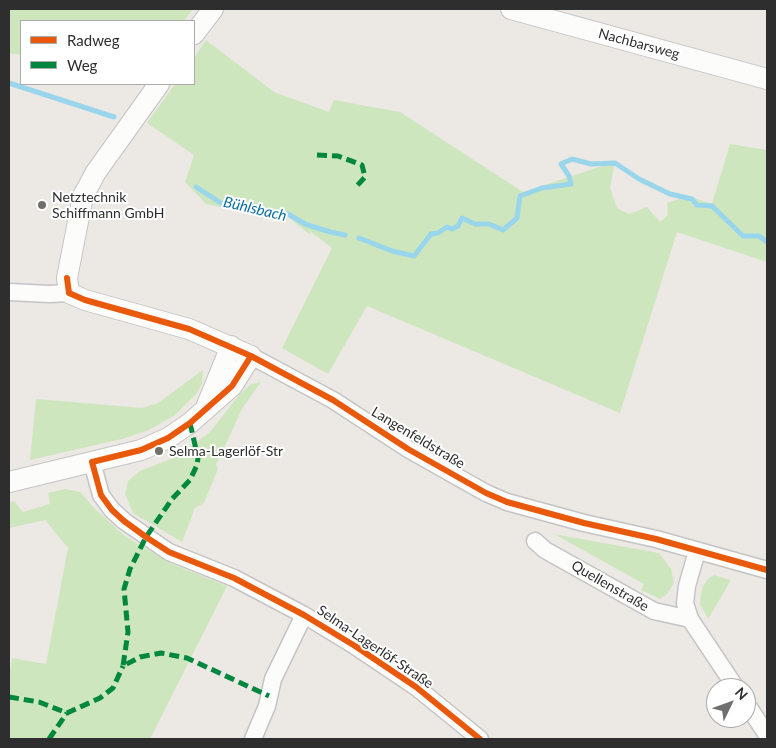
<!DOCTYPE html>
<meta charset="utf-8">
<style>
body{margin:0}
#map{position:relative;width:776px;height:748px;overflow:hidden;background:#ece8e4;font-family:Lato,sans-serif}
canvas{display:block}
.frame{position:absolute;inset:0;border:10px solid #2e2e2e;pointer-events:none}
.legend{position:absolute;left:20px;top:20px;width:175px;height:65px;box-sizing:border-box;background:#fff;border:1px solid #ababab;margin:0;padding:6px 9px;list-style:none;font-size:15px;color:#2e2e2e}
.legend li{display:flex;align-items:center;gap:10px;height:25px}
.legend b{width:25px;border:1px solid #ababab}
.north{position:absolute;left:706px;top:678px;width:50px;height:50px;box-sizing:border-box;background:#fff;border:1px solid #ababab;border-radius:50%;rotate:48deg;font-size:14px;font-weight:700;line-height:20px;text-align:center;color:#2e2e2e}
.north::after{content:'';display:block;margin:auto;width:18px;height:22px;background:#706f6e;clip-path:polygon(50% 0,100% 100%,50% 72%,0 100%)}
</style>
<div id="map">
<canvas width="776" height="748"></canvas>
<div class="frame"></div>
<ul class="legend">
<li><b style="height:6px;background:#e8590c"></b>Radweg</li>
<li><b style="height:6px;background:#00873e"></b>Weg</li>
</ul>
<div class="north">N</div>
</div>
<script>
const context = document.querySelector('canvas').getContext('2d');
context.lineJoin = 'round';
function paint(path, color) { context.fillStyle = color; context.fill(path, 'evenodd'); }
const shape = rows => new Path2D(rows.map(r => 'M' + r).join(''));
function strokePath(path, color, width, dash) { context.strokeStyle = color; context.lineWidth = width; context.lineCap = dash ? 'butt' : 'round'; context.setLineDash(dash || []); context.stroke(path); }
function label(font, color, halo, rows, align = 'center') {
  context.font = font + ' Lato,sans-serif'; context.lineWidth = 4; context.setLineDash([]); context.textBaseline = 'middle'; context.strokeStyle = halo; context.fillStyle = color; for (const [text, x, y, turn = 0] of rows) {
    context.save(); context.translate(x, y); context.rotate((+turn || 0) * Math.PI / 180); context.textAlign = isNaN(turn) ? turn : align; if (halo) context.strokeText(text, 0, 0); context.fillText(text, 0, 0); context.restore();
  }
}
const green = shape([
 [9,9,193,9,184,21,21,21,21,55,9,53],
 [206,40,274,92,329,112,334,100,400,112,523,192,615,162,610,188,617,208,629,214,647,207,660,222,668,215,667,203,689,196,712,204,730,144,767,150,767,262,677,232,620,413,367,306,328,374,282,348,332,248,311,232,309,234,288,217,286,221,206,204,185,182,194,155,147,123,175,84,194,84,194,58],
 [203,370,202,384,196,394,175,415,149,430,122,439,30,460,36,399,142,408,158,403],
 [261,382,243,407,216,465,218,469,204,503,195,508,182,542,133,513,125,494,128,481,140,471,178,456,210,432,239,395,251,384],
 [65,489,80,492,95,509,126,537,172,564,227,586,150,739,9,739,9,679,12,658,46,664,68,548,45,520,9,528,9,502,14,501,23,512,50,504,48,493],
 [554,534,659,553,671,569,674,583,667,594,660,599,641,590,644,584],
 [714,575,731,580,708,619,700,604,701,594,703,586,708,579]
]);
const stream = shape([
 [9,83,114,117],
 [196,187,221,203,288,214,305,224,330,232,345,235],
 [359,238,392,251,414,256,431,234,438,233,447,227,452,229,458,226,462,218,475,224,489,224,503,230,517,218,520,196,542,188,571,184,569,176,561,164,572,159,591,164,615,163,639,179,670,194,692,199,697,205,712,206,743,236,759,236,767,242]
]);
const minor = shape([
 [9,292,49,294,69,293],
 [251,356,333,400,408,449,486,493,507,502,584,523,656,539,767,570],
 [92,462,101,495,112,510,124,521,169,552,234,578,304,615,355,646,416,687,480,739],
 [535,541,545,550,654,611,690,619],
 [697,551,687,586,685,603,690,619,736,688],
 [746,703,767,735],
 [253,739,267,706,273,679,304,615]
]);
const tertiary = shape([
 [511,9,767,79],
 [194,34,213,9],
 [207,405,231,346],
 [9,482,141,450,168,438,190,423,232,386,251,356,189,329,85,300,69,293,67,278,83,196,96,172,159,84]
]);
const quiet = shape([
 [317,155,338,156,362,165,365,177,355,188],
 [190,423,198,458,197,465,190,480,172,499,146,537,130,569,124,589,128,632,123,666,140,657,161,653,187,658,269,696],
 [9,697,39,702,67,713,100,698,113,688,123,666],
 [49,739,67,713]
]);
const cycleway = shape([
 [67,278,69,293,85,300,189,329,251,356,333,400,408,449,486,493,507,502,584,523,656,539,767,570],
 [251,356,232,386,190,423,168,438,141,450,92,462,101,495,112,510,124,521,146,537,169,552,234,578,304,615,355,646,416,687,480,739]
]);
const markers = [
 [42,205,5,"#706f6e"],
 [159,451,5,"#706f6e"]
];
const streetNames = [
 ["Nachbarsweg",639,44,15],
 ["Langenfeldstraße",418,438,31],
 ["Quellenstraße",610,586,30],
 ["Selma-Lagerlöf-Straße",375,647,34]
];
const poiNames = [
 ["Netztechnik",52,197],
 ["Schiffmann GmbH",52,213],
 ["Selma-Lagerlöf-Str",169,451]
];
const waterNames = [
 ["Bühlsbach",255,209,13]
];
paint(green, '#cee6be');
strokePath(stream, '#99d6ec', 5);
strokePath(minor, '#c5c4c5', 19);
strokePath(tertiary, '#c5c4c5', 22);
strokePath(minor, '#fcfcfb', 16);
strokePath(tertiary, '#fcfcfb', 20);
strokePath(quiet, '#00873e', 5, [10, 5]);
strokePath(cycleway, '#e8590c', 6);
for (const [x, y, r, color] of markers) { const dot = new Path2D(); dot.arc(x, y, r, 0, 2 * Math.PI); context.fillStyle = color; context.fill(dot); strokePath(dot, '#fff', 2); }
label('14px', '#2e2e2e', '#fff', streetNames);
label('14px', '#2e2e2e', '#fff', poiNames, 'left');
label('italic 15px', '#0d6fa3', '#fff', waterNames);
</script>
